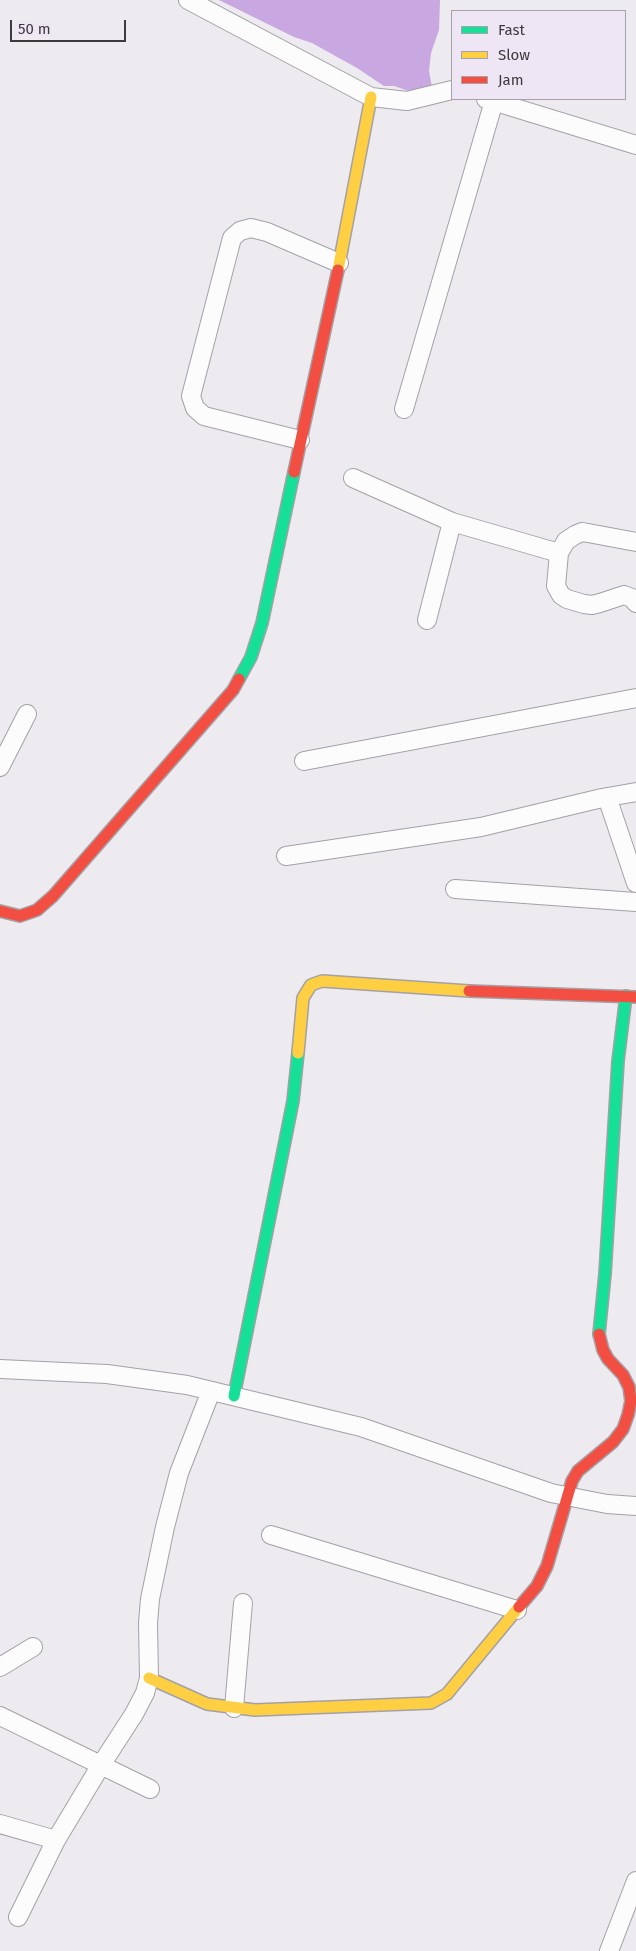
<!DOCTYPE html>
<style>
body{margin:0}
#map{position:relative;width:636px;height:1951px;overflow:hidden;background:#edeaf0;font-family:"Fira Sans",sans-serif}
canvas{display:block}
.legend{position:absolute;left:451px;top:10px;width:175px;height:90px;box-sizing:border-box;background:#eee6f4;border:1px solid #a7a1ac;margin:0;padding:6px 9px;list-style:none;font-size:15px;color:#3d3a3f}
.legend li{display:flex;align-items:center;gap:10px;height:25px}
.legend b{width:25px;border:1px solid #a7a1ac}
.scale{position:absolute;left:10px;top:20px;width:116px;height:22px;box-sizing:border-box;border:2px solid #3d3a3f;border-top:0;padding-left:6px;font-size:15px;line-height:18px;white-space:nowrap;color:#3d3a3f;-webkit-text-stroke:4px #eee6f4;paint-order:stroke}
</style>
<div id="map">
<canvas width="636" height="1951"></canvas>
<ul class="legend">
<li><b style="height:6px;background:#16e098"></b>Fast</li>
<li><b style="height:6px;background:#ffcf43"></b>Slow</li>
<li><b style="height:6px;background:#f24e42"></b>Jam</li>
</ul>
<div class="scale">50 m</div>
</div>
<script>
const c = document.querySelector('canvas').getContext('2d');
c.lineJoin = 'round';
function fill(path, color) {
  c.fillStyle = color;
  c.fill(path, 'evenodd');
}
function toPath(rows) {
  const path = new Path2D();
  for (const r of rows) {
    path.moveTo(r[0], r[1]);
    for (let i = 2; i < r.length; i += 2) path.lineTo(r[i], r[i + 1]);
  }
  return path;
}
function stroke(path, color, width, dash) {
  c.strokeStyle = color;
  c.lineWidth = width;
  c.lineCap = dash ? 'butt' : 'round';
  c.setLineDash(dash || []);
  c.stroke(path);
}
fill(toPath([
 [219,0,440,0,439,30,431,53,429,71,432,87,409,91,394,86,384,86,357,68,312,43,294,37]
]), '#c9a7e0');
const street = toPath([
 [188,0,371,97,407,101,452,90],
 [486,99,636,145],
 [404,409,494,101],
 [300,440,204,416,195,408,191,396,232,238,240,231,251,228,267,232,339,263],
 [353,478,452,522,559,553],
 [636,542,588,533,582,532,575,535,566,541,559,553,556,586,561,595,567,599,584,604,592,605,600,603,624,595,632,598,636,603],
 [427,620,452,522],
 [304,761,636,698],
 [0,767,27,714],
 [607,797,636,883],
 [286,856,481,827,602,798,636,792],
 [455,889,636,902],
 [0,1369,107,1374,187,1385,361,1427,551,1493,607,1504,636,1506],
 [271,1535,517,1610],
 [0,1667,33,1647],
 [234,1708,243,1603],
 [0,1716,150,1789],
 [0,1824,56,1840],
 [18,1917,56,1840,101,1765,134,1714,145,1693,149,1678,148,1623,150,1599,165,1527,179,1473,211,1391],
 [609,1951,636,1881]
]);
const fast = toPath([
 [239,679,251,657,262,623,294,472],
 [599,1334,605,1274,618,1061,626,996],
 [234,1396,293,1101,298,1053]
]);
const slow = toPath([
 [338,270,371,97],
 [298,1053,303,998,311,985,322,981,469,991],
 [149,1678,207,1704,255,1710,431,1703,447,1694,519,1607]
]);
const jam = toPath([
 [294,472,338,270],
 [0,911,20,916,37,910,53,896,233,690,239,679],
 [469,991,636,997],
 [519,1607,537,1586,547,1566,572,1481,578,1471,613,1442,623,1429,628,1415,631,1401,629,1387,623,1375,608,1359,603,1350,599,1334]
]);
stroke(street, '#a4a1a6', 20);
stroke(fast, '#a4a1a6', 14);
stroke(slow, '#a4a1a6', 14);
stroke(jam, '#a4a1a6', 14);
stroke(street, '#fcfcfd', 18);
stroke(fast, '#16e098', 11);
stroke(slow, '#ffcf43', 11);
stroke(jam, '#f24e42', 11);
</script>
